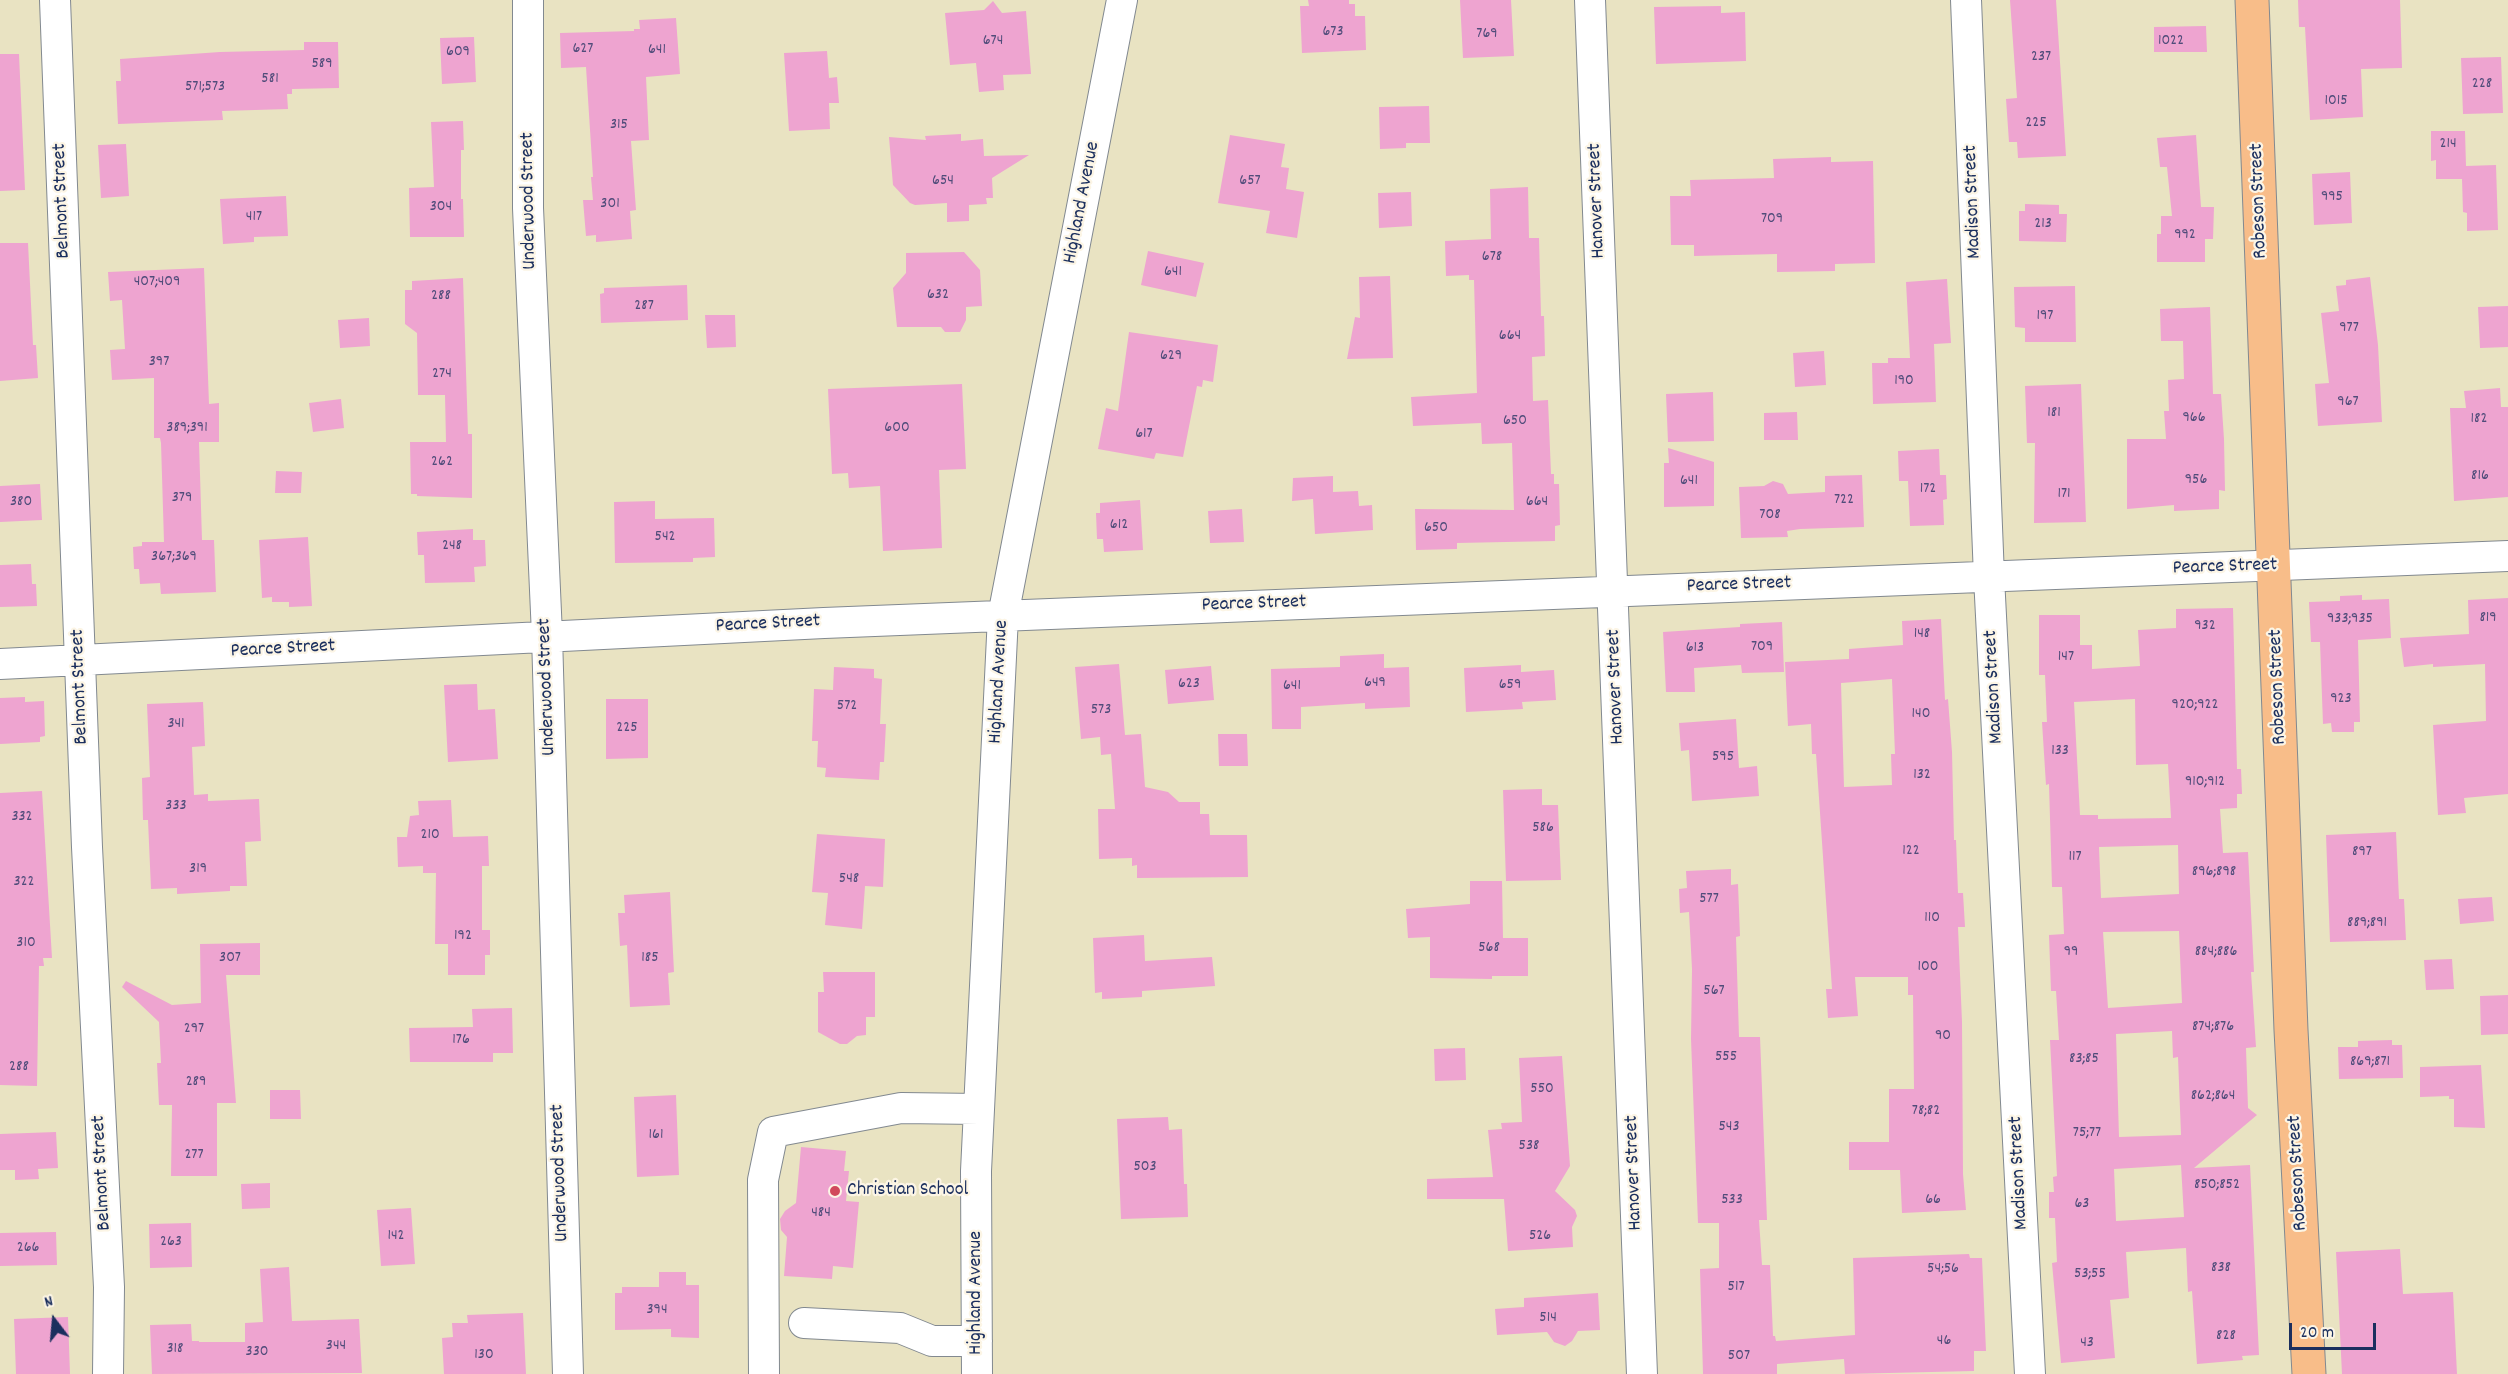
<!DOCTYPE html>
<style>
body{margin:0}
#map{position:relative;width:2508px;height:1374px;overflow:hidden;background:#e9e3c2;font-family:Dekko,sans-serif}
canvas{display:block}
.north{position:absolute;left:24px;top:1290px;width:60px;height:60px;-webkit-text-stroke:4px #fcf5e5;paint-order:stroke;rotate:344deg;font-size:16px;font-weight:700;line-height:24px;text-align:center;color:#1b2f5e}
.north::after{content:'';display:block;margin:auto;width:21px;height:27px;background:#1b2f5e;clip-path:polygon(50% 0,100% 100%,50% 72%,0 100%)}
.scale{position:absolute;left:2289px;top:1323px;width:87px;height:27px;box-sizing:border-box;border:3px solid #1b2f5e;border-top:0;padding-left:8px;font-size:18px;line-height:21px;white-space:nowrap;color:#1b2f5e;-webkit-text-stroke:4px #fcf5e5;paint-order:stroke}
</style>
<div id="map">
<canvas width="2508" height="1374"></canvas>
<div class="north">N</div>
<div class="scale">20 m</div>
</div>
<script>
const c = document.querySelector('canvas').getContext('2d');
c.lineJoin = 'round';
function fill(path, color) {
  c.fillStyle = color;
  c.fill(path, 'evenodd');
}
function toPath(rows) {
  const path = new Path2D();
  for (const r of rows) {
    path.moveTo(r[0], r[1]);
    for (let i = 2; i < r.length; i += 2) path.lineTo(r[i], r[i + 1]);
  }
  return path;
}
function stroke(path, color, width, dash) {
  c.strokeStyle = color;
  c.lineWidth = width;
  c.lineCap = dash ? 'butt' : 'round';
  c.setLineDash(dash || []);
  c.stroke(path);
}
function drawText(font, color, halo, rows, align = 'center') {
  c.font = font + ' Dekko,sans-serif';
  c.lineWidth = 4.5;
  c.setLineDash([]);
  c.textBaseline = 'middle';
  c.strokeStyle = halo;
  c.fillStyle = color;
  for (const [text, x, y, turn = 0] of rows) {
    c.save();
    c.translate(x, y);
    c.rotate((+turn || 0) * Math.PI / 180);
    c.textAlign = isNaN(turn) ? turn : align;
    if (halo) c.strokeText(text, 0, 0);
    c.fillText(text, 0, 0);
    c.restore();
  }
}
fill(toPath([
 [1308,0,1349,0,1349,4,1355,4,1355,16,1365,16,1366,50,1302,53,1300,6,1309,6],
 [1460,0,1511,0,1514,56,1463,58],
 [2010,0,2056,0,2066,156,2018,158,2017,142,2009,142,2006,99,2017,98],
 [2298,0,2400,0,2402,68,2361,69,2363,117,2310,120,2305,27,2299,27],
 [993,1,1002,13,1026,11,1031,74,1003,75,1004,90,979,92,976,63,950,65,945,13,984,10],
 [1721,6,1721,13,1745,12,1746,61,1656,64,1654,7],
 [676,18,680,74,646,77,649,140,631,141,636,210,630,211,632,239,596,242,596,235,586,236,583,200,593,200,591,177,593,177,586,67,561,68,560,33,634,31,634,29,640,29,639,20],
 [2206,26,2207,52,2154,52,2154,27],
 [474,37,476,82,442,84,440,38],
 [304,42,338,42,339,88,292,89,292,94,287,94,288,109,222,111,223,120,118,124,116,81,121,81,120,59,220,52,304,50],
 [827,51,829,78,837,77,839,103,829,103,830,129,789,131,784,53],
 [0,54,19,54,25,190,0,191],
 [2501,57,2503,113,2463,114,2461,58],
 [1429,106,1430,143,1406,143,1406,148,1380,149,1379,107],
 [463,121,464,150,461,150,461,199,463,199,464,237,410,237,409,188,434,187,431,122],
 [2431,131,2465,131,2466,166,2496,165,2498,230,2467,231,2467,213,2463,212,2462,179,2436,179,2436,160,2431,161],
 [961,134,961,141,983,139,984,156,1029,155,992,178,993,198,986,198,987,204,969,205,969,221,947,222,947,203,915,205,910,203,893,185,889,137,926,140,925,136],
 [1230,135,1285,144,1281,167,1289,168,1286,189,1304,192,1297,238,1266,233,1270,211,1218,203],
 [2196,135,2201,207,2214,207,2213,239,2205,239,2205,262,2157,262,2157,234,2161,234,2161,216,2172,216,2167,167,2160,167,2157,138],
 [126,144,129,196,101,198,98,145],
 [1831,157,1831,162,1873,161,1875,263,1835,264,1835,271,1777,272,1777,254,1694,256,1694,245,1671,245,1670,196,1691,196,1690,180,1774,178,1773,159],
 [2350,172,2352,223,2314,225,2312,174],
 [1528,187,1529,238,1539,238,1541,316,1544,316,1545,356,1532,357,1533,401,1548,400,1551,474,1554,474,1554,484,1559,484,1560,525,1555,526,1555,541,1457,543,1457,549,1416,550,1415,509,1514,510,1512,443,1482,444,1481,423,1413,426,1411,397,1477,393,1474,280,1469,280,1469,275,1446,276,1445,241,1491,239,1490,189],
 [1411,192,1412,226,1379,228,1378,193],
 [286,196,288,236,254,237,254,242,223,244,220,199],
 [2025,204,2059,205,2059,214,2067,214,2066,242,2019,241,2019,211,2025,211],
 [0,243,28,243,33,345,36,345,38,378,0,381],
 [1148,251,1204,263,1196,297,1141,285],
 [964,252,980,270,982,306,966,307,966,320,960,332,945,332,941,327,897,327,893,288,906,273,906,253],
 [204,268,209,404,219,403,219,442,199,442,202,540,214,540,216,592,161,594,160,583,140,584,139,569,134,569,133,547,142,546,142,542,164,542,161,443,160,438,154,438,154,378,112,380,110,350,125,349,122,300,110,301,108,272],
 [1390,276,1393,358,1347,359,1355,317,1360,318,1359,277],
 [2370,277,2378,345,2382,422,2318,426,2315,384,2329,383,2321,313,2339,311,2336,286,2346,285,2346,280],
 [463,278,468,434,472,434,472,498,417,496,417,494,411,494,410,442,446,442,445,395,418,395,417,333,405,324,405,290,412,290,412,281],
 [1947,279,1951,343,1934,344,1936,402,1873,404,1872,363,1888,363,1888,358,1910,358,1906,282],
 [687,285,688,320,601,323,600,294,604,293,604,288],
 [2075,286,2076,342,2025,342,2025,328,2015,327,2014,287],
 [2508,306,2508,347,2480,348,2478,307],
 [2210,307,2213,394,2221,394,2224,439,2225,491,2219,490,2219,509,2174,511,2174,505,2127,509,2127,439,2166,439,2164,411,2169,411,2168,380,2184,379,2183,341,2161,341,2160,309],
 [705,315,735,315,736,347,707,348],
 [369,318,370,346,340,348,338,320],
 [1129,332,1218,345,1213,382,1203,380,1202,387,1197,386,1183,457,1156,453,1154,459,1098,449,1106,408,1118,411],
 [1824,351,1826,385,1795,387,1793,353],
 [962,384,966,469,939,470,942,548,883,551,880,486,849,488,848,473,832,474,828,389],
 [2081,384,2086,522,2034,523,2035,443,2027,443,2025,386],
 [2500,388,2501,407,2508,407,2508,497,2454,501,2450,408,2466,408,2464,391],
 [1713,392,1714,441,1668,442,1666,394],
 [341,399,344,428,313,432,309,403],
 [1797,412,1798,440,1764,440,1764,413],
 [1668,448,1714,462,1714,506,1664,507,1664,463,1669,463],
 [1939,449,1940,475,1946,475,1947,499,1943,500,1944,525,1910,526,1908,481,1899,481,1898,451],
 [276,471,302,472,301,493,275,493],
 [1862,475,1864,527,1800,529,1787,531,1788,537,1741,538,1739,487,1764,486,1773,481,1783,484,1788,494,1825,492,1825,476],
 [1333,476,1333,492,1358,491,1359,506,1372,505,1373,530,1315,534,1313,499,1292,501,1293,478],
 [40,484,42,520,0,522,0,486],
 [1140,500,1143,550,1104,552,1103,539,1097,539,1096,513,1100,513,1100,503],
 [655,501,655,519,714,518,715,557,693,558,693,562,615,563,614,502],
 [1242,509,1244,542,1210,543,1208,511],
 [473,529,473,540,485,540,486,566,474,567,475,582,425,583,424,555,418,555,417,532],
 [308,537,312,606,289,607,289,602,272,602,272,597,262,598,259,540],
 [31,564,32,584,36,584,37,606,0,607,0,565],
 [2362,595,2362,600,2389,599,2391,638,2358,640,2360,722,2354,722,2354,732,2332,732,2331,723,2323,724,2320,642,2311,642,2309,602,2340,601,2340,596],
 [2508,598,2508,794,2464,798,2466,813,2438,815,2433,725,2486,721,2485,664,2433,667,2433,664,2404,667,2400,638,2469,634,2468,600],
 [2233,608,2237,769,2241,769,2242,794,2237,794,2237,808,2220,809,2223,853,2248,852,2254,972,2251,972,2256,1047,2246,1048,2248,1108,2257,1115,2194,1168,2250,1165,2259,1355,2242,1356,2243,1360,2197,1364,2192,1291,2188,1292,2186,1248,2126,1252,2129,1298,2110,1300,2115,1358,2061,1363,2052,1263,2057,1262,2055,1218,2049,1218,2049,1192,2054,1192,2053,1177,2057,1176,2050,1040,2059,1040,2056,991,2051,991,2049,935,2064,934,2062,887,2052,887,2049,784,2046,785,2042,722,2047,722,2045,675,2039,675,2039,615,2080,615,2080,645,2092,645,2092,669,2140,666,2138,630,2176,628,2176,609],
 [2135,699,2136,765,2168,764,2171,818,2098,819,2098,815,2080,815,2074,702],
 [2178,845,2179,894,2101,898,2099,847],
 [2179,931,2182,1003,2108,1008,2103,932],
 [2172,1031,2173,1058,2178,1057,2181,1135,2119,1137,2116,1034],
 [2181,1165,2184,1217,2116,1221,2114,1169],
 [1941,619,1945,700,1948,699,1952,752,1954,840,1956,840,1958,893,1963,893,1965,927,1958,927,1962,1022,1963,1174,1966,1210,1902,1213,1900,1170,1849,1170,1849,1142,1889,1142,1889,1089,1914,1089,1913,995,1908,995,1908,977,1855,977,1858,1016,1828,1018,1826,989,1832,989,1816,754,1812,754,1811,724,1788,726,1785,662,1849,659,1849,649,1903,645,1902,621],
 [1892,679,1895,754,1891,754,1892,785,1844,787,1841,683],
 [1782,622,1784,672,1742,673,1741,665,1694,668,1695,692,1666,692,1663,632,1740,627,1740,624],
 [1384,654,1384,668,1409,667,1410,707,1365,709,1365,703,1301,707,1301,729,1272,729,1271,669,1340,667,1340,656],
 [1119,664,1125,735,1141,734,1145,787,1168,792,1179,802,1200,802,1200,814,1209,814,1210,835,1247,835,1248,877,1137,878,1137,865,1132,866,1132,858,1099,859,1098,809,1115,809,1111,754,1101,755,1100,737,1081,739,1075,667],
 [1521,665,1521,672,1554,670,1556,700,1522,702,1523,709,1466,712,1464,668],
 [1211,666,1214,700,1168,704,1165,670],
 [834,667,874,669,874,678,882,679,880,724,886,724,884,762,880,762,879,780,825,777,826,768,817,767,818,741,812,741,814,689,833,690],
 [477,684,478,710,495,709,498,759,448,762,444,685],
 [25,697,25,702,44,701,45,736,40,737,40,742,0,744,0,698],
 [606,699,648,699,648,758,606,759],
 [203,702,205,746,192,747,194,795,208,794,208,801,259,799,261,841,245,842,247,886,230,886,230,891,177,894,177,888,151,889,148,820,143,820,142,778,150,777,147,704],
 [1736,719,1739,768,1757,766,1759,796,1692,801,1689,750,1681,751,1679,723],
 [1218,734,1247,734,1248,766,1219,766],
 [1542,789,1542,805,1558,805,1561,880,1506,881,1503,790],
 [42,791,52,958,43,958,44,966,39,966,37,1086,0,1085,0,793],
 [451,800,453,837,488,836,489,866,482,866,482,930,490,930,490,955,485,955,485,975,448,975,448,944,435,944,436,873,423,873,423,866,398,867,397,837,407,837,410,816,419,815,418,801],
 [2396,832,2399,899,2404,899,2406,940,2330,942,2326,835],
 [817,834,885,839,883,887,865,886,862,929,825,925,828,893,812,892],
 [1731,869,1731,885,1738,884,1740,936,1736,937,1739,1037,1760,1037,1767,1220,1759,1220,1762,1265,1770,1265,1773,1336,1775,1336,1776,1341,1855,1335,1853,1258,1969,1254,1970,1258,1982,1258,1986,1351,1974,1351,1974,1371,1845,1374,1844,1359,1777,1364,1777,1374,1703,1374,1700,1269,1719,1268,1719,1223,1698,1223,1691,1039,1692,969,1689,912,1680,913,1679,889,1687,888,1686,871],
 [1470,881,1502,881,1503,938,1528,938,1528,976,1492,976,1492,979,1430,978,1430,937,1408,938,1406,909,1470,904],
 [670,892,674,972,668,973,670,1005,630,1007,627,945,620,946,618,913,625,913,624,895],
 [2492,897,2494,921,2460,924,2458,899],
 [1144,935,1145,961,1212,957,1215,986,1142,991,1142,997,1102,999,1102,992,1095,993,1093,938],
 [260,943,260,975,226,975,236,1103,217,1103,217,1176,171,1176,172,1105,159,1105,157,1063,161,1063,159,1022,122,987,126,981,172,1005,201,1003,200,944],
 [2452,959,2454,989,2426,990,2424,960],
 [823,972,875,972,875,1017,866,1017,866,1035,857,1036,847,1044,840,1044,818,1032,818,992,824,992],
 [2508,995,2508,1034,2481,1035,2480,996],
 [512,1008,513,1053,493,1053,493,1062,410,1062,409,1028,473,1027,472,1009],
 [2392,1040,2392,1045,2402,1045,2403,1078,2339,1079,2338,1047,2358,1047,2358,1041],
 [1465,1048,1466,1080,1435,1081,1434,1049],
 [1562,1056,1570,1166,1555,1191,1575,1210,1577,1216,1572,1227,1573,1247,1508,1251,1504,1199,1427,1199,1427,1179,1493,1177,1488,1130,1502,1129,1501,1123,1522,1122,1519,1058],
 [2481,1065,2485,1128,2454,1127,2454,1099,2449,1099,2449,1096,2420,1097,2420,1067],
 [270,1090,300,1090,301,1119,270,1119],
 [676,1095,679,1175,637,1177,634,1097],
 [1168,1117,1169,1130,1182,1129,1184,1184,1187,1184,1188,1217,1121,1219,1117,1119],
 [56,1132,58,1168,38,1169,39,1179,15,1180,15,1170,0,1170,0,1134],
 [801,1147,846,1151,844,1171,849,1171,846,1201,859,1202,853,1268,833,1266,832,1279,784,1276,787,1237,781,1230,780,1219,785,1211,796,1203],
 [270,1183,270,1208,242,1209,241,1184],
 [411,1208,415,1264,381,1266,377,1210],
 [191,1223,192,1267,150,1268,149,1224],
 [56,1232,57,1265,0,1266,0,1233],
 [2400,1249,2403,1294,2453,1292,2457,1374,2342,1374,2336,1252],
 [289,1267,292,1321,359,1319,362,1373,152,1374,150,1325,191,1324,192,1341,199,1341,199,1342,245,1342,245,1323,263,1322,260,1269],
 [659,1272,686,1272,686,1285,699,1285,699,1338,671,1337,671,1329,615,1330,615,1293,622,1293,622,1287,659,1287],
 [1598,1293,1600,1330,1578,1331,1572,1341,1565,1346,1554,1342,1547,1332,1497,1335,1495,1309,1524,1307,1524,1298],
 [523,1313,526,1374,444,1374,442,1338,453,1337,452,1323,468,1323,467,1315],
 [68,1317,70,1374,16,1374,14,1319]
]), '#eea4d0');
const minor = toPath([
 [55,0,87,847,109,1287,108,1374],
 [528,0,528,208,547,635,568,1374],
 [1590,0,1642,1374],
 [1966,0,1989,577,2030,1374],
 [0,664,824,623,2508,556],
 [804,1323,900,1328,932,1341,977,1341],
 [764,1374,763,1180,773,1132,901,1108,979,1109],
 [977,1374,976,1171,1003,616,1122,0]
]);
const major = toPath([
 [2252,0,2291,1030,2309,1374]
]);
stroke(minor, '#828990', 32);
stroke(major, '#828990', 35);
stroke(minor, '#fff', 30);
stroke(major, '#f8bd89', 33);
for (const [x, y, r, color] of [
 [835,1191,6,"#d1495b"]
]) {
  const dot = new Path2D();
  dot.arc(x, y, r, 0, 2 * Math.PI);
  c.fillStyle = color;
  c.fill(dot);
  stroke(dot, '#fcf5e5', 2);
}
drawText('16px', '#504c7a', null, [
 ["673",1333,33],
 ["769",1487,35],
 ["674",993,42],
 ["1022",2171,42],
 ["627",583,50],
 ["641",657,51],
 ["609",458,53],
 ["237",2041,58],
 ["589",322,65],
 ["581",270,80],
 ["228",2482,85],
 ["571;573",205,88],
 ["1015",2336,102],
 ["225",2036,124],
 ["315",619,126],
 ["214",2448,145],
 ["654",943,182],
 ["657",1250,182],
 ["995",2332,198],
 ["301",610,205],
 ["304",441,208],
 ["417",254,218],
 ["709",1772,220],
 ["213",2043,225],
 ["992",2185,236],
 ["678",1492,258],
 ["641",1173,273],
 ["407;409",157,283],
 ["632",938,296],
 ["288",441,297],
 ["287",644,307],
 ["197",2045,317],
 ["977",2349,329],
 ["664",1510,337],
 ["629",1171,357],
 ["397",159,363],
 ["274",442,375],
 ["190",1904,382],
 ["967",2348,403],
 ["181",2054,414],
 ["966",2194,419],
 ["182",2479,420],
 ["650",1515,422],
 ["389;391",187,429],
 ["600",897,429],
 ["617",1144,435],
 ["262",442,463],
 ["816",2480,477],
 ["956",2196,481],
 ["641",1689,482],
 ["172",1928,490],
 ["171",2064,495],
 ["379",182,499],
 ["722",1844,501],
 ["380",21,503],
 ["664",1537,503],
 ["708",1770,516],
 ["612",1119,526],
 ["650",1436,529],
 ["542",665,538],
 ["248",452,547],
 ["367;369",174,558],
 ["819",2488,619],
 ["933;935",2350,620],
 ["932",2205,627],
 ["148",1922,635],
 ["709",1762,648],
 ["613",1695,649],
 ["147",2066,658],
 ["649",1375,684],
 ["623",1189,685],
 ["659",1510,686],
 ["641",1292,687],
 ["923",2341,700],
 ["920;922",2195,706],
 ["572",847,707],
 ["573",1101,711],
 ["140",1921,715],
 ["341",176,725],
 ["225",627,729],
 ["133",2060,752],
 ["595",1723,758],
 ["132",1922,776],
 ["910;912",2205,783],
 ["333",176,807],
 ["332",22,818],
 ["586",1543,829],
 ["210",430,836],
 ["122",1911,852],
 ["897",2362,853],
 ["117",2075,858],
 ["319",198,870],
 ["896;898",2214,873],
 ["548",849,880],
 ["322",24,883],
 ["577",1709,900],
 ["110",1932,919],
 ["889;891",2367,924],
 ["192",463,937],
 ["310",26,944],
 ["568",1489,949],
 ["99",2071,953],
 ["884;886",2216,953],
 ["307",230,959],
 ["185",650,959],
 ["100",1928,968],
 ["567",1714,992],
 ["874;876",2213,1028],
 ["297",194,1030],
 ["90",1943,1037],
 ["176",461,1041],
 ["555",1726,1058],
 ["83;85",2084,1060],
 ["869;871",2370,1063],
 ["288",19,1068],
 ["289",196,1083],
 ["550",1542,1090],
 ["862;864",2213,1097],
 ["78;82",1926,1112],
 ["543",1729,1128],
 ["75;77",2087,1134],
 ["161",656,1136],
 ["538",1529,1147],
 ["277",194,1156],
 ["503",1145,1168],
 ["850;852",2217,1186],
 ["533",1732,1201],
 ["66",1933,1201],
 ["63",2082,1205],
 ["484",821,1214],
 ["142",396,1237],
 ["526",1540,1237],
 ["263",171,1243],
 ["266",28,1249],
 ["838",2221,1269],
 ["54;56",1943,1270],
 ["53;55",2090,1275],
 ["517",1736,1288],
 ["394",657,1311],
 ["514",1548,1319],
 ["828",2226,1337],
 ["46",1944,1342],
 ["43",2087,1344],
 ["344",336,1347],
 ["318",175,1350],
 ["330",257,1353],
 ["130",484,1356],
 ["507",1739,1357]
]);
drawText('20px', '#1b2f5e', '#fcf5e5', [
 ["Belmont Street",63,201,-92],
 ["Underwood Street",530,201,-91],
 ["Hanover Street",1598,201,-92],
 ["Robeson Street",2260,201,-92],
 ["Madison Street",1974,202,-92],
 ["Highland Avenue",1083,203,-79],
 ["Pearce Street",2225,568,-2],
 ["Pearce Street",1739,586,-2],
 ["Pearce Street",1254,605,-2],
 ["Pearce Street",768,625,-3],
 ["Pearce Street",283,650,-3],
 ["Highland Avenue",1000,682,-87],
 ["Belmont Street",81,687,-92],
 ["Underwood Street",548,687,-92],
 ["Hanover Street",1617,687,-92],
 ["Madison Street",1995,687,-93],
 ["Robeson Street",2279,687,-92],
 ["Belmont Street",103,1173,-93],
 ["Underwood Street",561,1173,-92],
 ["Hanover Street",1635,1173,-92],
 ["Madison Street",2020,1173,-93],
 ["Robeson Street",2299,1173,-93],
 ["Highland Avenue",977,1293,-90]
]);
drawText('20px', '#1b2f5e', '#fcf5e5', [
 ["Christian School",847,1191]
], 'left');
</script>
